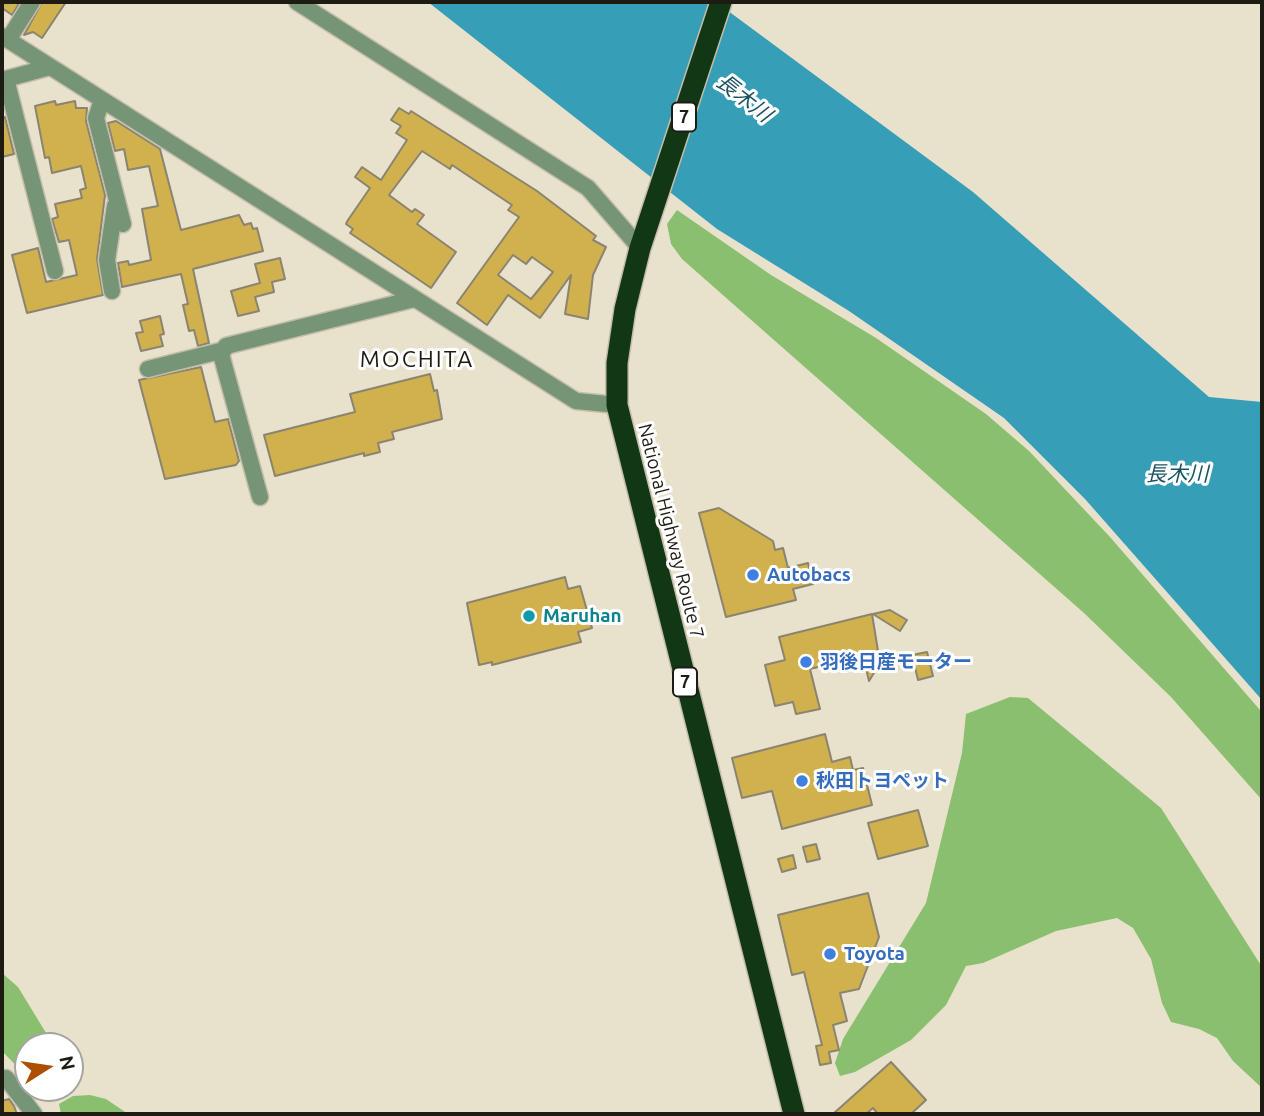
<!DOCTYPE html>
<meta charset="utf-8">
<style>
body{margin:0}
#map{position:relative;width:1264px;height:1116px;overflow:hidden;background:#e8e1cb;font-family:Ubuntu,sans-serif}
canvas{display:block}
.frame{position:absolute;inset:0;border:4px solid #1e1b13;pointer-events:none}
.north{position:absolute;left:14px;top:1032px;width:70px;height:70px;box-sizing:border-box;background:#fff;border:2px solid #a5a4a1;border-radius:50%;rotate:78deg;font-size:19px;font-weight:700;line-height:28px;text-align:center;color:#1e1b13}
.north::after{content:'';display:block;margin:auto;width:24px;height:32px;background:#ae4e01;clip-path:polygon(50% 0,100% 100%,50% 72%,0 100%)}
</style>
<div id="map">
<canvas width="1264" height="1116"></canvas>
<div class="frame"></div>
<div class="north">N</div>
</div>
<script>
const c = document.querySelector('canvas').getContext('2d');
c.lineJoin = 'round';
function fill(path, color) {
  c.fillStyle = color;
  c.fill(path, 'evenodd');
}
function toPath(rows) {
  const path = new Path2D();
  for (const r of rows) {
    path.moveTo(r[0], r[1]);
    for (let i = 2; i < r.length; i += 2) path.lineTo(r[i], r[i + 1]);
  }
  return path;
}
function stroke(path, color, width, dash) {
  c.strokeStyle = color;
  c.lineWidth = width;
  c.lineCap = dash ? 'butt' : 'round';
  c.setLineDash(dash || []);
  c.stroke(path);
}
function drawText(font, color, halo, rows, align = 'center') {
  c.font = font + ' Ubuntu,"Noto Sans JP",sans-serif';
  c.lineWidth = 6;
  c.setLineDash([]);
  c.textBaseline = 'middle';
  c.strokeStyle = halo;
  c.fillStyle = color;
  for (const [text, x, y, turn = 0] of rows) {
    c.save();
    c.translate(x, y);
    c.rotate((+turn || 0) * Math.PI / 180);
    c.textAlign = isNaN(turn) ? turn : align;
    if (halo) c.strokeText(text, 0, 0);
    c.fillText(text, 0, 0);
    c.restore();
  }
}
fill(toPath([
 [677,210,771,275,876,338,986,414,1029,451,1110,537,1260,710,1262,800,1171,697,1084,613,682,259,671,244,667,224],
 [1010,697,1028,698,1161,808,1262,967,1262,1088,1233,1061,1217,1038,1199,1029,1171,1022,1162,1003,1151,959,1133,928,1117,918,1056,931,983,963,966,966,946,1005,911,1040,855,1072,840,1076,835,1063,843,1039,926,903,962,753,966,714],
 [2,973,18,987,54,1046,28,1046,28,1078,2,1051],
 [90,1095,106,1099,128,1114,61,1114,59,1104,73,1096]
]), '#89bf6e');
fill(toPath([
 [428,2,716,2,973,192,1209,397,1262,402,1262,700,1085,499,1004,418,849,311,717,229]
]), '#379eb8');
const building = toPath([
 [2,2,20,2,12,15,2,8,2,2],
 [42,2,66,2,42,38,33,32,24,35,42,2],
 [55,101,56,105,75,101,76,108,87,108,86,121,105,195,97,259,103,295,27,313,12,255,38,248,46,282,77,275,69,240,59,242,52,219,58,217,55,204,82,198,80,190,86,188,81,166,52,173,49,157,45,158,35,106,55,101],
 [399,108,409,114,411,111,537,191,596,236,593,240,606,247,593,275,588,319,565,314,571,275,540,318,508,295,487,325,457,303,519,217,508,210,512,205,452,165,450,169,422,151,389,195,412,212,415,209,424,215,417,224,456,252,431,288,350,233,353,229,346,224,348,220,370,188,355,177,362,167,381,180,407,140,396,133,401,126,391,120,399,108],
 [513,255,526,264,532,257,553,272,531,299,498,275,513,255],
 [5,117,14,154,2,157,2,118,5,117],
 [116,121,160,149,181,230,239,215,244,225,251,223,253,229,257,228,263,251,193,269,209,343,198,346,194,330,189,331,183,305,188,304,181,274,122,287,118,263,128,261,129,265,151,260,142,209,158,206,149,166,128,170,124,149,115,151,108,123,116,121],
 [280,258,285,279,272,282,274,292,255,297,259,311,238,316,231,291,260,283,255,264,280,258],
 [160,316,164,334,160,335,163,346,141,351,136,333,143,332,140,321,160,316],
 [201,367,215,422,228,419,239,461,236,465,165,479,139,380,201,367],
 [430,374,434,391,437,390,442,419,392,432,394,439,378,443,380,452,364,456,364,453,275,476,264,435,355,412,350,394,430,374],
 [719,508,773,541,775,550,783,548,788,568,808,563,813,584,793,589,796,600,726,617,699,513,719,508],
 [565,577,568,589,580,586,592,628,578,632,581,642,492,665,492,662,479,665,467,603,565,577],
 [890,610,907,620,900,631,873,614,890,610],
 [872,614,880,663,869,681,863,656,810,669,820,709,796,714,793,702,775,706,765,665,785,660,779,637,872,614],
 [927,652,933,676,918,680,912,655,927,652],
 [825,734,832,762,850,757,853,770,863,768,872,805,782,829,772,791,742,798,732,758,825,734],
 [918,810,928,846,878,859,868,823,918,810],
 [816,844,820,859,807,862,803,847,816,844],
 [793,855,796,868,782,872,778,859,793,855],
 [868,893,879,937,859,989,840,993,847,1021,833,1025,839,1050,829,1052,831,1063,820,1065,816,1046,822,1045,804,972,792,975,778,915,868,893],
 [891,1062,926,1100,911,1114,878,1114,873,1108,866,1114,833,1114,891,1062],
 [9,1099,14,1106,17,1114,2,1114,2,1101,9,1099]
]);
fill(building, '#d0b14d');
stroke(building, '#8a8470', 2);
const street = toPath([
 [297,2,588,188,640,248],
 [2,36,576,401,617,405],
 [8,40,32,2],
 [6,79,55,271],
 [2,80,50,67],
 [102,100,96,118,123,224],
 [112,291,107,260,115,206],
 [148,369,224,350],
 [260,497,221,354,226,346,414,299],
 [6,1078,34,1114]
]);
const highway = toPath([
 [721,2,640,248,625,309,617,363,617,405,794,1114]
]);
stroke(street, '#c4bdaa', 19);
stroke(highway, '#c4bdaa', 24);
stroke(street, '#769476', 16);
stroke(highway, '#113714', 21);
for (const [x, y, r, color] of [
 [753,575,7,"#3f7fe0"],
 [529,616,7,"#0f9aa8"],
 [806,662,7,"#3f7fe0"],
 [802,781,7,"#3f7fe0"],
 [830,954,7,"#3f7fe0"]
]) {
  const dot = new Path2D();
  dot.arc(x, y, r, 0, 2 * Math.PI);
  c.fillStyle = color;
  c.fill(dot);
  stroke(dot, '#fff', 2.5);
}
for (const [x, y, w] of [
 [684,117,24],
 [685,682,24]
]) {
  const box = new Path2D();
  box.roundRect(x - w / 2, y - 14.5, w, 29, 5);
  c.fillStyle = '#fff';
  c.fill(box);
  stroke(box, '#1e1b13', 2);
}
drawText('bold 18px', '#1e1b13', null, [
 ["7",684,117],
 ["7",685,682]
]);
drawText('19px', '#1e1b13', '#fff', [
 ["National Highway Route 7",671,531,76]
]);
drawText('bold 19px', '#366cbe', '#fff', [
 ["Autobacs",767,575],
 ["羽後日産モーター",820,662],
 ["秋田トヨペット",816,781],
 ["Toyota",844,954]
], 'left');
drawText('bold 19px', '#0d838f', '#fff', [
 ["Maruhan",543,616]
], 'left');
drawText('italic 21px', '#1a5261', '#fff', [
 ["長木川",744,98,38],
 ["長木川",1177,474]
]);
c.letterSpacing = '2px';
drawText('23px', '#1e1b13', '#fff', [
 ["MOCHITA",417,359]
]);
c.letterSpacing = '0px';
</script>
